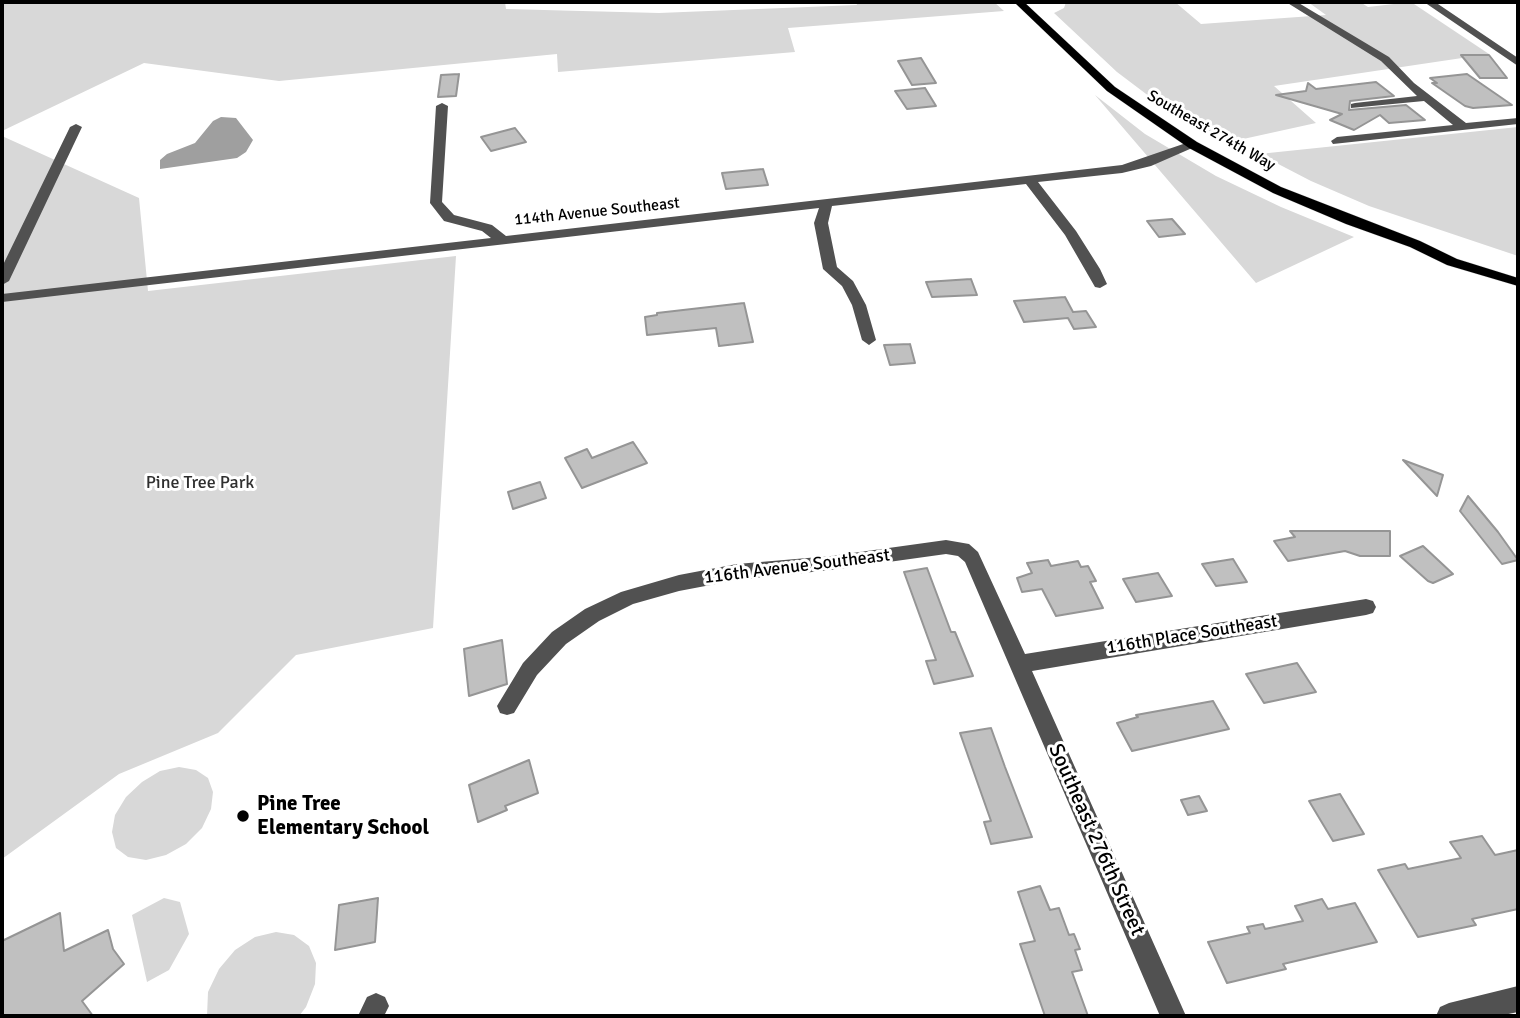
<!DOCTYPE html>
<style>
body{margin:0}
#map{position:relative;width:1520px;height:1018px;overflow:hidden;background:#fff;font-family:Signika,sans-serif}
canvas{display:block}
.frame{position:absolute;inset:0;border:4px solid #000;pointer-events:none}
</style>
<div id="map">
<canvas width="1520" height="1018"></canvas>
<div class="frame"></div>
</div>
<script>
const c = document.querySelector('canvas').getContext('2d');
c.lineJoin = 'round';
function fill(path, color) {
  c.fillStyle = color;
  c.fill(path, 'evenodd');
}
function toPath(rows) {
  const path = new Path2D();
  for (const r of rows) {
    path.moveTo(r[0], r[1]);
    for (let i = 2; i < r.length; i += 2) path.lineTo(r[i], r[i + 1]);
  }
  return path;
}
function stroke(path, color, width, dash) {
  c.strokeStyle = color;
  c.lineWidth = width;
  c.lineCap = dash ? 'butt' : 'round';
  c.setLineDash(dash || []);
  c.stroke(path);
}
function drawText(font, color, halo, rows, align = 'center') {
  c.font = font + ' Signika,sans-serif';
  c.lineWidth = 6;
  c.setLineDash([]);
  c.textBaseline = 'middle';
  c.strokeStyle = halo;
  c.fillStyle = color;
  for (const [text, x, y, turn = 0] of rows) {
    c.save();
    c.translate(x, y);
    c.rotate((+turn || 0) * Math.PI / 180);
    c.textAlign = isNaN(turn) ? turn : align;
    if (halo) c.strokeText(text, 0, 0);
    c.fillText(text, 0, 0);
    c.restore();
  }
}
fill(toPath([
 [2,2,505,2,506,9,659,13,857,5,856,2,994,2,1004,11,788,28,795,52,558,72,557,54,279,81,144,63,2,131],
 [1066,2,1175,2,1201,24,1326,15,1308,2,1360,2,1368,7,1411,2,1489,54,1274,86,1316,123,1225,143,1166,109,1117,72,1054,13,1064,8],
 [1095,95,1145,134,1216,176,1281,207,1354,237,1256,283],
 [1518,127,1518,256,1369,206,1311,181,1259,154],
 [2,136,139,198,148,291,456,256,433,628,296,655,218,733,119,774,2,859],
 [179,767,196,770,208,778,213,792,211,809,202,828,186,844,166,855,146,860,128,857,116,848,112,832,115,815,126,797,142,782,160,771],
 [164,898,180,902,189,934,169,970,147,982,132,915],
 [276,932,294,935,309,946,316,963,315,984,306,1007,299,1016,207,1016,208,992,219,969,235,950,255,937]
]), '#d8d8d8');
fill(toPath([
 [221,117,236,118,253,140,246,152,237,158,160,169,160,160,167,154,195,143,213,121]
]), '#9f9f9f');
const building = toPath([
 [1461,55,1489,55,1507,78,1480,78,1461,55],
 [921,58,936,83,912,85,898,61,921,58],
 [459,74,456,96,438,97,441,75,459,74],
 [1467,74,1512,105,1473,108,1465,106,1432,83,1437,83,1430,78,1467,74],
 [1376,82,1394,96,1350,101,1349,110,1406,105,1425,120,1389,123,1380,115,1354,130,1330,120,1342,114,1276,95,1306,91,1308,83,1316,89,1376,82],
 [925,88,936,106,907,109,895,91,925,88],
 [515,128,526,142,491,151,481,137,515,128],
 [763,169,768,185,726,189,722,173,763,169],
 [1172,219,1185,234,1159,237,1147,221,1172,219],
 [971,279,977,295,932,297,926,282,971,279],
 [1065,297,1073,312,1086,311,1096,327,1074,329,1068,318,1024,322,1014,301,1065,297],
 [744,303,753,342,719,346,716,328,647,335,645,317,657,315,657,313,744,303],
 [910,344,915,363,890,365,884,345,910,344],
 [633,442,647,463,582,488,565,458,587,449,592,458,633,442],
 [1403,460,1443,475,1437,496,1403,460],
 [540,482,546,498,513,509,508,492,540,482],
 [1468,496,1498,532,1518,560,1502,564,1460,511,1468,496],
 [1290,531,1390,531,1390,556,1360,556,1345,551,1288,561,1274,541,1295,537,1290,531],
 [1423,546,1453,574,1433,583,1428,581,1400,556,1423,546],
 [1233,559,1247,582,1216,586,1202,564,1233,559],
 [1048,560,1051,566,1078,561,1081,567,1088,566,1096,581,1090,582,1103,608,1056,616,1042,589,1022,592,1017,578,1032,573,1027,563,1048,560],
 [927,568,951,632,955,632,973,676,934,684,926,661,936,660,904,572,927,568],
 [1158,573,1172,596,1136,602,1123,579,1158,573],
 [502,640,507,684,469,696,464,649,502,640],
 [1297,663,1316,692,1264,703,1246,674,1297,663],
 [1213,701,1229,729,1132,751,1117,723,1138,717,1136,715,1213,701],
 [991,728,1005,767,1032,837,991,844,984,822,991,821,960,733,991,728],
 [529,760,538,793,505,806,507,810,478,822,469,785,529,760],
 [1340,794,1364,834,1333,841,1309,801,1340,794],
 [1199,796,1207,811,1188,815,1181,800,1199,796],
 [1482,836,1495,855,1518,850,1518,909,1472,919,1476,925,1418,937,1378,870,1405,864,1408,869,1461,858,1450,842,1482,836],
 [1040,886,1050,910,1059,908,1069,935,1074,934,1080,949,1075,950,1082,970,1072,972,1088,1016,1045,1016,1020,944,1035,941,1018,892,1040,886],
 [378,898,375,942,335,950,339,905,378,898],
 [1322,899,1328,909,1355,903,1377,942,1283,964,1286,969,1227,983,1208,942,1250,933,1247,927,1263,924,1265,929,1303,921,1295,906,1322,899],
 [60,913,64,951,108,930,113,949,124,964,82,1001,93,1016,2,1016,2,941,60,913]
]);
fill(building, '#c0c0c0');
stroke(building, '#959595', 2);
const major = toPath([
 [1014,2,1024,2,1115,87,1197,142,1281,187,1420,241,1457,259,1518,278,1518,286,1447,265,1410,247,1346,224,1273,193,1189,148,1107,91,1014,2]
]);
stroke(major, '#dbdbdb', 1);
fill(toPath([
 [1286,2,1297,2,1389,57,1414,83,1466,123,1518,118,1518,124,1333,144,1331,141,1337,137,1453,125,1424,101,1351,108,1351,104,1355,103,1417,96,1381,61,1286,2],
 [1424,2,1435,2,1518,58,1518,66,1424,2],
 [442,103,448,106,442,202,454,215,492,225,506,236,1122,165,1189,142,1199,145,1151,166,1122,173,1038,182,1076,231,1100,269,1107,284,1100,288,1095,287,1065,235,1026,184,832,206,828,223,837,267,853,281,866,305,876,340,869,345,862,340,852,305,842,286,823,269,814,223,819,208,2,302,2,294,491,238,482,231,444,221,430,203,436,106,442,103],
 [76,124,82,127,9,281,2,285,2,267,70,127,76,124],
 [946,540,969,544,978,552,1025,654,1366,599,1373,601,1376,607,1373,613,1366,615,1032,671,1186,1016,1160,1016,965,562,958,556,946,554,831,570,737,580,679,591,633,604,599,621,566,644,537,675,514,713,507,715,500,713,497,706,523,663,552,632,585,609,621,592,679,575,737,564,831,556,946,540],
 [1518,986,1518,1012,1499,1016,1436,1016,1440,1007,1449,1003,1518,986],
 [376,993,385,997,389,1006,384,1016,358,1016,367,997,376,993]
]), '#515151');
fill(major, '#000');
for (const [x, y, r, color] of [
 [243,816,7,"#000"]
]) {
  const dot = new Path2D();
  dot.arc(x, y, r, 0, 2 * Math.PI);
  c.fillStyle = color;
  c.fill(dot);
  stroke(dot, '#fff', 2.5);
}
drawText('16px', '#000', '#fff', [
 ["Southeast 274th Way",1211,131,30],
 ["114th Avenue Southeast",597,212,-6]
]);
drawText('18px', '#2f2f2f', '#fff', [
 ["Pine Tree Park",200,483]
]);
drawText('18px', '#000', '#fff', [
 ["116th Avenue Southeast",797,567,-7],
 ["116th Place Southeast",1192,635,-9]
]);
drawText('bold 21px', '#000', '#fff', [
 ["Pine Tree",257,804],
 ["Elementary School",257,828]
], 'left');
drawText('21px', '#000', '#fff', [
 ["Southeast 276th Street",1096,840,66]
]);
</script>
